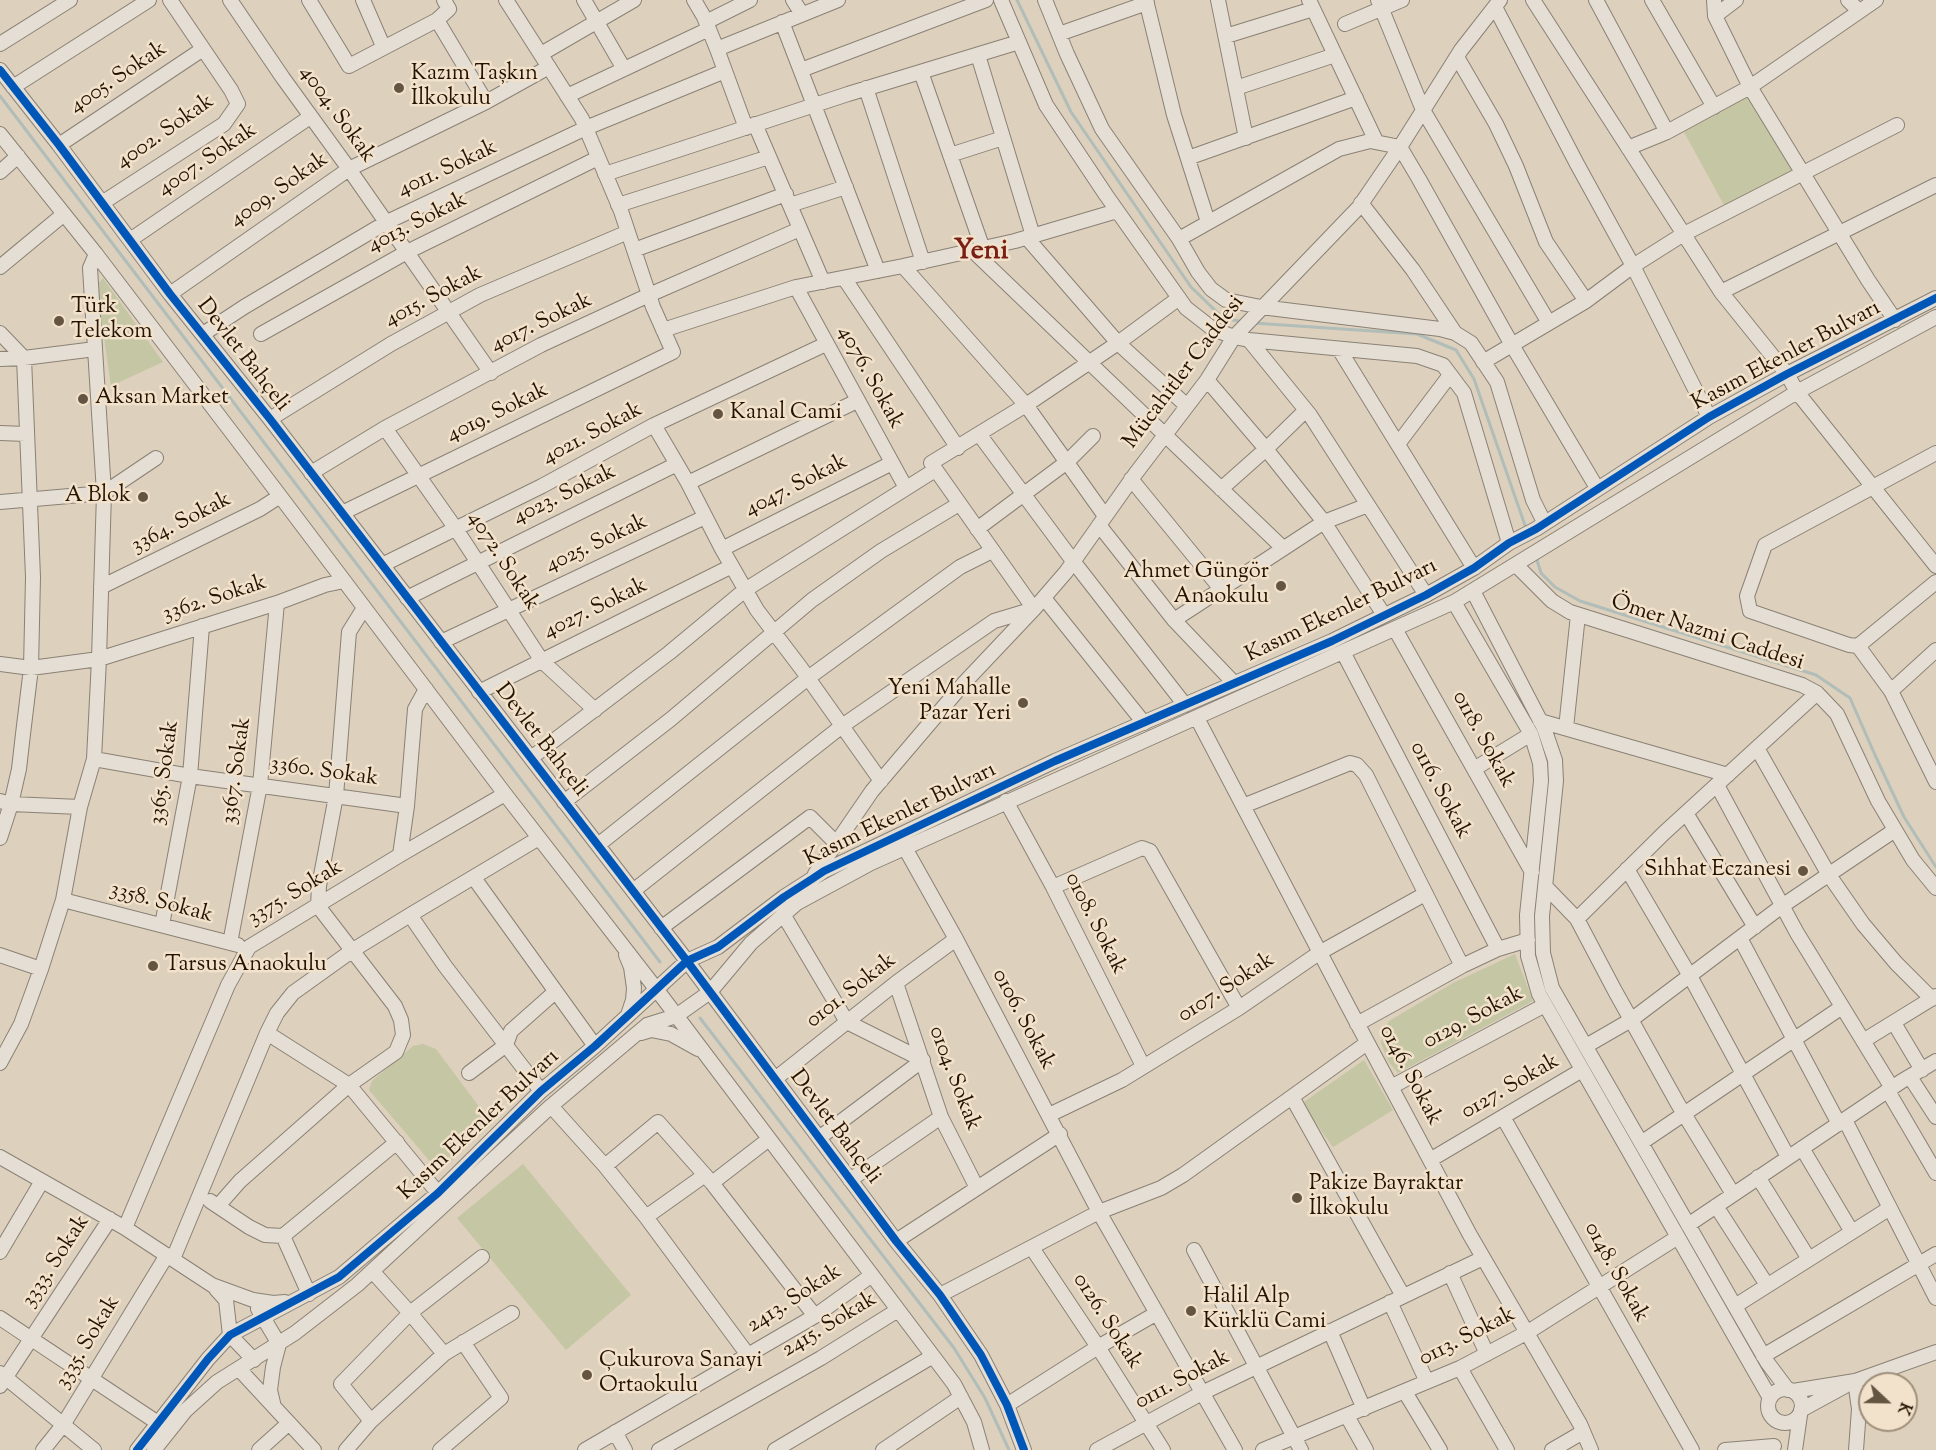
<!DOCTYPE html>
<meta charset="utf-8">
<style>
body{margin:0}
#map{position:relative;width:1936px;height:1450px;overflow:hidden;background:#ddd0bd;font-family:"Sorts Mill Goudy",serif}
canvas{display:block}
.north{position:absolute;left:1858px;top:1372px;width:60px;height:60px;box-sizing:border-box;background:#f2e2cb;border:2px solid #9f8f7a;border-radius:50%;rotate:112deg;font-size:16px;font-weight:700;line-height:24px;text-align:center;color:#231300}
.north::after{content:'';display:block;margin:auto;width:21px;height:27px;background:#645542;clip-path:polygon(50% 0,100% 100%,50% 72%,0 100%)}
</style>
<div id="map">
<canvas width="1936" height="1450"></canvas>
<div class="north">K</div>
</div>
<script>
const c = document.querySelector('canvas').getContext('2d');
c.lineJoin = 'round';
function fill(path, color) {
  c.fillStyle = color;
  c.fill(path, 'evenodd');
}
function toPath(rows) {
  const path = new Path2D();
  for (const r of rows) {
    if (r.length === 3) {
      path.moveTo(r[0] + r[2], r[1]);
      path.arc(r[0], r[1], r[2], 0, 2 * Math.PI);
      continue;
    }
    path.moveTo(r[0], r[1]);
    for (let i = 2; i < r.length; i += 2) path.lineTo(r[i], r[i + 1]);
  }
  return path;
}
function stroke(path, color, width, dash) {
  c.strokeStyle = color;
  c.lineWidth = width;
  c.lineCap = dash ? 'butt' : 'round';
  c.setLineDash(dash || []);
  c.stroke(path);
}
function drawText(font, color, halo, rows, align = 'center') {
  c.font = font + ' "Sorts Mill Goudy",serif';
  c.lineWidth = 5;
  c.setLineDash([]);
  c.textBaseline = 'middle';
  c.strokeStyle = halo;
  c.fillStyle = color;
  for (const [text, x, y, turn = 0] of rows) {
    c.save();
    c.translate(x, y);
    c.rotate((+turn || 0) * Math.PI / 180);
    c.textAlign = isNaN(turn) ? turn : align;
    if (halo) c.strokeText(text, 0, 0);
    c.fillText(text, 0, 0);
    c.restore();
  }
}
fill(toPath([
 [1747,97,1795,172,1725,207,1684,132],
 [103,278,163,362,111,386,98,296,99,283],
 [1515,954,1533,1001,1398,1073,1388,1061,1381,1043,1384,1030,1389,1021,1453,983],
 [423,1044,436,1049,492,1124,439,1172,369,1090,372,1081,413,1046],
 [1364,1060,1393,1110,1333,1147,1301,1104],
 [523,1164,631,1295,566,1350,457,1218]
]), '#c5c6a4');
stroke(toPath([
 [1017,0,1071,112,1191,287,1223,318,1244,322],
 [0,96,660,962],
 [1253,323,1417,334,1456,350,1474,379,1527,531],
 [1536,557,1541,573,1555,587,1580,601,1816,675,1850,698,1875,755,1904,817,1936,867],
 [700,1018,954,1348,985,1398,1009,1450]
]), '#b0bdb8', 3);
const minor = toPath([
 [230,0,283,78,349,169,491,373],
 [309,0,349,66,437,20,449,9,444,0],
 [363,0,383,46],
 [584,0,624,69],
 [694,0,704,17,717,49,746,128],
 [793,0,802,14],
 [1001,0,1046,105,1106,195,1186,308,1213,329,1234,337,1249,340,1417,356,1443,365,1464,393,1509,543],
 [1045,0,1067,54,1102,129,1179,239,1198,272,1211,289,1226,300,1261,307,1440,329,1455,333,1471,343,1497,382,1533,500,1544,522],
 [1146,0,1174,115,1208,222],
 [1218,0,1246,138],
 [1309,0,1376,141],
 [1378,0,1423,110,1549,323],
 [1533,0,1721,292,1787,374,1797,392,1936,566],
 [1596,0,1667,132],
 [1652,0,1714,107],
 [1714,0,1715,16,1750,87,1868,280,1895,320],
 [1848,0,1859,11],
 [1495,7,1577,164,1633,266,1709,417],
 [1715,16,1736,0],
 [437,20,486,102],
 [706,22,750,0],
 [782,22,878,271],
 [1345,24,1402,0],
 [1059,34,1147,3],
 [1226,36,1313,9],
 [0,44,70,0],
 [717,49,838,0],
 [541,54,634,0],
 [978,55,1033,236],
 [1457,57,1496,124,1516,166,1546,242,1586,301],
 [0,70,59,145,170,294,270,419,687,961,896,1241,940,1295,981,1355,1007,1405,1024,1450],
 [801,70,986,0],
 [921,72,983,249],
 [13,87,149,0],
 [866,88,923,262],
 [1236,88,1335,55],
 [567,96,709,29],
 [755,124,823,282],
 [0,134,96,254,280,496,505,794,657,990,954,1384,974,1422,982,1450],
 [59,145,203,49],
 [1628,148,1667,132,1750,87,1876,0],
 [950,155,1003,138],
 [1188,158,1356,98],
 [0,172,18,156],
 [605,174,848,94,1019,42],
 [102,203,224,124,238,104,231,90,170,0],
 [1361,203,1413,270,1455,333],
 [618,205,769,157],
 [790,205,846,187],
 [1027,238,1118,343,1187,406],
 [1179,239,1339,149,1370,141,1400,147,1419,179,1512,345,1597,488],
 [130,240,310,117],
 [634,250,786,194],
 [973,251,1283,548],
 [903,266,1026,405,1105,516],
 [0,267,64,214],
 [844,278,958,448],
 [796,287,906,488],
 [1721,292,1936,185],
 [170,294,349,169,486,102,549,67],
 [663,330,796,287,903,266,1015,241,1117,211],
 [0,333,24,358,33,577,31,668,23,734,19,769,11,804,0,838],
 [203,334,244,307,387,222,586,128,725,71],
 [261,334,407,252,598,158],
 [1249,340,1310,415,1426,595],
 [1339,349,1474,568],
 [0,359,24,358,95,349],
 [1483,362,1586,301,1633,266,1682,235,1897,125],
 [1207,380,1266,449,1324,522,1384,615],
 [270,419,391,344,480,295,628,232],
 [654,425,688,483,722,549,757,610,801,668,881,781],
 [385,428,456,529,542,661,595,710],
 [0,433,26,434],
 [979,434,1073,561,1185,705],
 [1398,444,1450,375],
 [1936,453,1765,545,1747,596,1750,611,1849,645,1858,646,1936,582],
 [311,473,385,428,541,345,649,295,800,229],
 [1131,479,1221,589],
 [688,483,857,401],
 [1221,489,1266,449,1306,410],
 [0,502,104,493,156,458],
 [342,513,673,352,653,307,621,211,582,119,506,0],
 [1099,525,1174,620,1234,683],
 [977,529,1067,462,1093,436],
 [722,549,892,463],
 [382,565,542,486,654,425,826,344],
 [1516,565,1552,601,1570,612,1802,685,1817,693,1837,714,1878,801,1913,860,1936,888],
 [101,587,260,509,280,496],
 [1473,591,1544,728,1555,760,1556,781,1542,916,1543,953,1552,988,1767,1362,1788,1390],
 [407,598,677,464],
 [1044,598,1144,723],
 [1454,602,1531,734,1540,763,1541,781,1527,915,1528,956,1539,994,1770,1398],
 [1174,620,1324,522,1368,505],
 [1395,629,1532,872],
 [441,642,705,517],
 [1858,646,1891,691,1936,782],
 [1343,652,1498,949],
 [0,664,31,668,99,659,277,603,325,585,344,581],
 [1891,691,1936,650],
 [479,692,732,566],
 [1197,718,1349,1008,1470,1235,1580,1424,1591,1450],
 [1540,721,1728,775],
 [1566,728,1578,615],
 [1757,748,1829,875,1863,924,1896,963,1932,999],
 [531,758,669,653,745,590,935,470],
 [94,759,190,776,407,806],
 [1474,769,1531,734],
 [1717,785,1797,933,1892,1088],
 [0,801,11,804,80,807],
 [1006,801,1053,887,1143,1066],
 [564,802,671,719,812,600,881,551,959,504],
 [1243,806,1350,763,1357,765,1366,775,1462,966],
 [1686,813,1755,927],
 [598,845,808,678,960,567,992,551],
 [905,848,956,939,1099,1212,1235,1450],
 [400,855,407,806,415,709,426,689],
 [1627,869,1690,976,1788,1157],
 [815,874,872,791,964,683,1034,609,1066,572,1136,473,1207,380,1234,337,1359,207,1400,147,1461,50,1500,0],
 [474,878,595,1046],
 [1545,886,1577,919,1615,991,1678,1104,1733,1194],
 [1053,887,1142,848,1150,851,1239,1008],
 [633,891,842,726,994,621,1034,609,931,463,1026,405,1118,343,1179,298],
 [63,900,238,945],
 [783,914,847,1022,923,1060,819,1138],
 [410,915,445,966,541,1091],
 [1577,919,1664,833,1817,693],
 [162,925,190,776,202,626],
 [661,928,810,817,836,843],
 [1740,938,1839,1124],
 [230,943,260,785,277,603],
 [0,955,41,969],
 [626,955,631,967,634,988,633,1000,628,1015],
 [896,983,941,1117,977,1188],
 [1894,1023,1922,1070],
 [1357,1024,1462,966,1498,949,1528,940],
 [267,1033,349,1085,438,1193],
 [641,1033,651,1030,671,1034,698,1049],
 [1863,1041,1936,996],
 [1586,1046,1631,1020,1782,906,1895,830],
 [0,1063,21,1024,41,969,63,900,80,807,94,759,99,659,104,493,90,268,96,254],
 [469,1073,506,1045,511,1031,555,992],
 [1910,1077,1936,1117],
 [775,1079,896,983,956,939],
 [1391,1087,1545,1005],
 [1888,1091,1936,1173],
 [1292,1097,1403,1296],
 [551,1106,605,1166,646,1217,748,1355],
 [1049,1115,1122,1080,1239,1008,1319,953,1425,894],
 [1503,1117,1692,1450],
 [1845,1120,1936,1298],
 [1641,1143,1842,1007],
 [1802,1148,1852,1232],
 [0,1157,125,1228,212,1285,253,1300,273,1303,285,1302],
 [1430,1160,1582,1070],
 [605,1166,658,1122,712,1183,815,1316],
 [1758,1177,1809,1259],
 [850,1180,941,1117],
 [712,1183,769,1139],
 [210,1201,249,1227,265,1235,283,1236,397,1142],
 [218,1206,240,1181,349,1085,396,1052,403,1035,401,1020,395,1006,318,906,319,886,336,796,349,632,364,608],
 [1716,1206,1767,1285],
 [646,1217,705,1175],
 [1688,1225,1902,1081,1936,1061],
 [125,1228,228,985,249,947,400,855,505,794],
 [283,1236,309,1294],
 [896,1241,1060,1134],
 [1032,1248,1098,1347,1163,1450],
 [1194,1250,1301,1450],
 [0,1252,42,1181],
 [173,1259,267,1033,277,1013,293,993,353,950,410,915,539,838],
 [373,1272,410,1313,444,1354],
 [1450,1273,1487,1354],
 [216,1289,226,1300,230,1335,254,1360],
 [940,1295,1099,1212,1161,1188,1183,1175,1367,1043],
 [1390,1302,1427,1382],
 [1735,1306,1890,1208],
 [258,1309,279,1344,273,1367,270,1390,274,1407],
 [0,1318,158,1423],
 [1330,1331,1364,1409],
 [1763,1356,1936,1254],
 [1460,1368,1507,1450],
 [239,1369,314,1450],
 [0,1373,94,1450],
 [1855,1381,1859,1409,1856,1450],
 [0,1386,110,1219],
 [1785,1406,17],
 [1793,1391,1855,1381,1936,1352],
 [1405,1392,1440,1450],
 [1007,1405,1098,1347,1157,1313],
 [1801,1410,1845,1386],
 [1347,1416,1366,1450],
 [371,1421,341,1384,410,1313,482,1257],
 [615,1432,625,1450],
 [43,1450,63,1425,167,1255],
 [137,1450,208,1359,230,1335,339,1277,438,1193,541,1091,595,1046,687,961,718,947,784,897,812,879,824,871,1055,761,1332,641,1426,595,1474,568,1509,543,1536,529,1709,417,1787,374,1936,298],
 [154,1450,186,1410,217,1382,295,1333,357,1285,551,1106,647,1025,676,1016,710,992,751,943,797,903,871,863,1454,602,1797,392,1936,317],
 [259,1450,289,1423],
 [346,1450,371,1421,444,1354,512,1313],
 [440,1450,501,1398,463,1342],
 [585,1450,815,1316,872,1275],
 [659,1450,821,1358,898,1310],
 [775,1450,933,1356],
 [883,1450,961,1397],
 [1097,1450,1202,1393,1483,1258],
 [1263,1450,1460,1368,1528,1332,1678,1237],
 [1552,1450,1583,1432],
 [1725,1450,1774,1446],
 [1795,1450,1800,1415]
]);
stroke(minor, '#8b8174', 16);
stroke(minor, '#e4ded4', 14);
stroke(toPath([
 [0,70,59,145,170,294,270,419,687,961,896,1241,940,1295,981,1355,1007,1405,1024,1450],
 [137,1450,208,1359,230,1335,339,1277,438,1193,541,1091,595,1046,687,961,718,947,784,897,812,879,824,871,1055,761,1332,641,1426,595,1474,568,1509,543,1536,529,1709,417,1787,374,1936,298]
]), '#0057b8', 8);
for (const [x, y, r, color] of [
 [399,88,6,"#645542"],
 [59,321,6,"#645542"],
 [83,399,6,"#645542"],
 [718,414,6,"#645542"],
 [143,497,6,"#645542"],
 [1281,586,6,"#645542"],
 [1023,703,6,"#645542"],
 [1803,871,6,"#645542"],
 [153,966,6,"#645542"],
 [1297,1198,6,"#645542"],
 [1191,1311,6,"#645542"],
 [587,1375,6,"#645542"]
]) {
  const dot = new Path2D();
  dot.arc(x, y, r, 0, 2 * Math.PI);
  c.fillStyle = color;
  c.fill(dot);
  stroke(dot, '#f2e2cb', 2);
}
drawText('22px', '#231300', '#f2e2cb', [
 ["Kazım Taşkın",411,75],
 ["İlkokulu",411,100],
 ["Türk",71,308],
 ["Telekom",71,333],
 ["Aksan Market",95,399],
 ["Kanal Cami",730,414],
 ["A Blok",131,497,"right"],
 ["Ahmet Güngör",1269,573,"right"],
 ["Anaokulu",1269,598,"right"],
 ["Yeni Mahalle",1011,690,"right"],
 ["Pazar Yeri",1011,715,"right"],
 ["Sıhhat Eczanesi",1791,871,"right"],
 ["Tarsus Anaokulu",165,966],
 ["Pakize Bayraktar",1309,1185],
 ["İlkokulu",1309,1210],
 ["Halil Alp",1203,1298],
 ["Kürklü Cami",1203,1323],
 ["Çukurova Sanayi",599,1362],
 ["Ortaokulu",599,1387]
], 'left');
drawText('22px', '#231300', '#f2e2cb', [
 ["4005. Sokak",119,79,-34],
 ["4004. Sokak",336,115,54],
 ["4002. Sokak",166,133,-35],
 ["4007. Sokak",208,161,-34],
 ["4011. Sokak",448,170,-25],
 ["4009. Sokak",280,191,-35],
 ["4013. Sokak",418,224,-27],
 ["4015. Sokak",434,298,-28],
 ["4017. Sokak",542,324,-26],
 ["Devlet Bahçeli",242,356,52],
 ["Kasım Ekenler Bulvarı",1787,357,-28],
 ["Mücahitler Caddesi",1185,373,-53],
 ["4076. Sokak",869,378,61],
 ["4019. Sokak",498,414,-26],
 ["4021. Sokak",593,435,-28],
 ["4047. Sokak",797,487,-27],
 ["4023. Sokak",565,496,-26],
 ["3364. Sokak",182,524,-27],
 ["4025. Sokak",597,545,-25],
 ["4072. Sokak",502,562,57],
 ["3362. Sokak",215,600,-18],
 ["4027. Sokak",596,610,-26],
 ["Kasım Ekenler Bulvarı",1342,612,-26],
 ["Ömer Nazmi Caddesi",1707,634,18],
 ["0118. Sokak",1482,740,61],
 ["Devlet Bahçeli",540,741,52],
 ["3367. Sokak",238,771,-82],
 ["3365. Sokak",166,773,-82],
 ["3360. Sokak",324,773,8],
 ["0116. Sokak",1439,791,62],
 ["Kasım Ekenler Bulvarı",901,816,-26],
 ["3375. Sokak",296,894,-31],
 ["3358. Sokak",161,904,15],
 ["0108. Sokak",1094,924,63],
 ["0107. Sokak",1227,989,-33],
 ["0101. Sokak",852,992,-38],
 ["0129. Sokak",1474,1019,-28],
 ["0106. Sokak",1022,1020,62],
 ["0146. Sokak",1409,1076,62],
 ["0104. Sokak",953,1079,69],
 ["0127. Sokak",1511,1088,-30],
 ["Kasım Ekenler Bulvarı",480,1126,-43],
 ["Devlet Bahçeli",834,1128,53],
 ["3333. Sokak",57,1262,-57],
 ["0148. Sokak",1615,1273,61],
 ["2413. Sokak",795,1300,-33],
 ["0126. Sokak",1106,1322,57],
 ["2415. Sokak",830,1326,-31],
 ["0113. Sokak",1468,1338,-27],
 ["3335. Sokak",89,1343,-59],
 ["0111. Sokak",1183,1381,-28]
]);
drawText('bold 28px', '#7a1f14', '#f2e2cb', [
 ["Yeni",981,253]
]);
</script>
